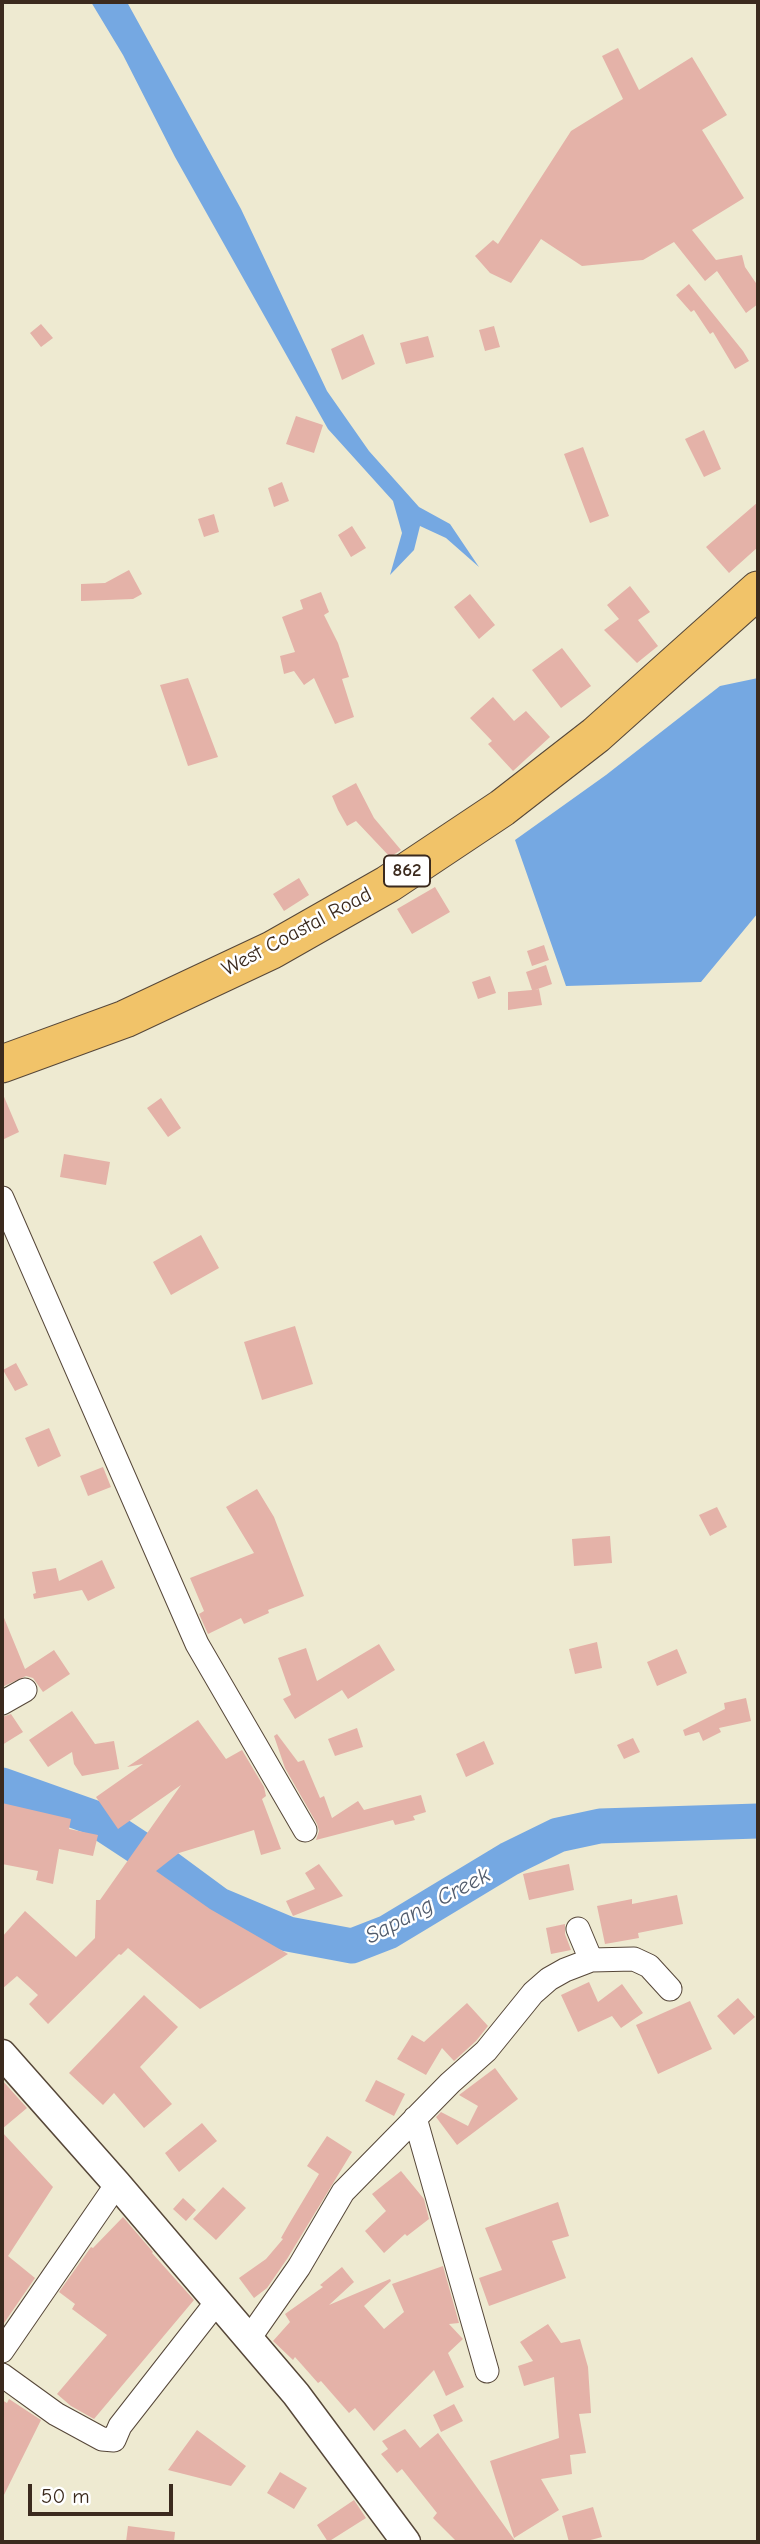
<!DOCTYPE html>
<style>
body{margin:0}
#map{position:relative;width:760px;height:2544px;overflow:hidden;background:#eeead1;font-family:"Comic Neue",sans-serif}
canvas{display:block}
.frame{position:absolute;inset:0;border:4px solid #3b2a1e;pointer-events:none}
.scale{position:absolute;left:28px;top:2484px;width:145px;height:32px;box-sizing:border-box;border:4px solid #3b2a1e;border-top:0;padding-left:9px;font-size:21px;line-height:24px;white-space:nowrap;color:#3b2a1e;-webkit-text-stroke:5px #fff;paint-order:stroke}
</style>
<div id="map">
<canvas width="760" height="2544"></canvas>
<div class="frame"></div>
<div class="scale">50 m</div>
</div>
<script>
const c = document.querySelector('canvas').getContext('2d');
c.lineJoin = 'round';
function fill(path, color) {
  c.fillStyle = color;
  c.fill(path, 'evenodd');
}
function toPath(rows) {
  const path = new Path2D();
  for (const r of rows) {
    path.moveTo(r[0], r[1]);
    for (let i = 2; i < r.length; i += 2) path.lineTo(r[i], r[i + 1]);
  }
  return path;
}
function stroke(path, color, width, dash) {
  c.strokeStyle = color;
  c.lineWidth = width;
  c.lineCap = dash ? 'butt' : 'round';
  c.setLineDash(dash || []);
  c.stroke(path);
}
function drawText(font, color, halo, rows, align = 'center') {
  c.font = font + ' "Comic Neue",sans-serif';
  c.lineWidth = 5;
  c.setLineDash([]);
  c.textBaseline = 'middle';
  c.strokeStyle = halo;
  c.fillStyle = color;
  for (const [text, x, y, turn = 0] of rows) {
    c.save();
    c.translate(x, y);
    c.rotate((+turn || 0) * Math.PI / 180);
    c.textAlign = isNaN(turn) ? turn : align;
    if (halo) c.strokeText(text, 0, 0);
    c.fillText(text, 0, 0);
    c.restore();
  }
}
fill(toPath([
 [91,2,127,2,241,209,327,391,369,451,419,507,450,524,479,567,446,538,420,526,414,550,390,575,402,533,393,501,328,429,175,157,123,55],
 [758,678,758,913,701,982,566,986,515,840,606,775,720,686]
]), '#75a8e2');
stroke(toPath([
 [2,1785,92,1817,162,1863,219,1905,288,1934,352,1946,388,1932,509,1859,558,1835,600,1826,758,1821]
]), '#75a8e2', 35);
fill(toPath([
 [618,48,639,90,692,57,727,115,702,130,744,198,692,230,716,260,742,255,745,267,758,286,758,304,746,313,717,271,705,281,674,242,643,260,582,266,541,239,511,283,490,273,475,256,493,240,498,244,571,131,623,99,602,56],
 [689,284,743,351,749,361,735,369,713,332,710,334,694,310,691,312,676,295],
 [41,324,53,338,41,347,30,333],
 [494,326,500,347,485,351,479,330],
 [363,334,375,364,342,380,331,349],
 [428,336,434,357,406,364,400,343],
 [296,416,323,425,314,453,286,444],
 [704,430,721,469,704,477,685,439],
 [583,447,609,516,590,523,564,454],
 [282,482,289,501,274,507,268,488],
 [758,502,758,547,729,573,706,547],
 [214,514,219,532,204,537,198,519],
 [352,526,366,548,351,557,338,535],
 [129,570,142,594,133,599,81,601,81,584,105,583],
 [630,586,650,612,638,620,658,646,637,663,604,630,619,619,607,605],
 [321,592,329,612,324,615,338,643,349,677,342,679,354,717,335,724,314,678,304,685,294,671,284,674,280,656,295,652,282,617,303,609,300,600],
 [470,594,495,625,479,639,454,607],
 [562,648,591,686,561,708,532,670],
 [188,678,218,757,188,766,160,685],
 [493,697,514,721,526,711,550,737,513,771,488,744,492,741,470,718],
 [356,783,374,818,401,850,390,857,356,821,347,826,338,810,332,796],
 [299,878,309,895,284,911,273,894],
 [435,887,450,912,412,934,397,909],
 [544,945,549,960,532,966,527,951],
 [546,965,552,984,535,990,539,989,542,1005,508,1010,508,992,532,990,526,972],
 [490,976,496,993,478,999,472,982],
 [2,1092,19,1132,2,1140],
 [161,1098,181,1128,168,1137,147,1108],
 [64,1154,110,1162,106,1185,60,1177],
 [201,1235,219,1268,171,1295,153,1262],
 [295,1326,313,1384,262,1400,244,1342],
 [16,1363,28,1385,15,1391,3,1370],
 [49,1428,61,1456,38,1467,25,1438],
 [103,1467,111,1487,88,1496,80,1476],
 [257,1489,274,1517,304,1596,268,1610,269,1613,244,1624,241,1618,208,1634,199,1614,204,1611,190,1578,254,1553,226,1507],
 [717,1507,727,1527,710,1536,699,1515],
 [610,1536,612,1563,574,1566,572,1539],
 [102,1560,115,1588,88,1601,82,1590,34,1599,33,1594,36,1593,32,1572,56,1568,59,1581],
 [2,1613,25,1669,54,1650,70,1674,43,1692,33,1678,26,1676,2,1687],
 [597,1642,602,1668,575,1674,569,1649],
 [379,1644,395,1670,348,1699,342,1690,295,1719,283,1699,291,1695,278,1658,306,1648,317,1681],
 [677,1649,687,1673,657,1686,647,1662],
 [746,1698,751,1721,719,1728,721,1732,703,1741,699,1732,685,1736,683,1730,725,1709,724,1703],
 [72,1711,95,1744,114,1741,119,1769,82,1776,74,1764,72,1752,48,1767,29,1740],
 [11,1714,23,1732,2,1745,2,1717],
 [198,1720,226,1759,242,1750,264,1787,266,1796,262,1799,281,1849,261,1855,254,1830,179,1853,156,1871,210,1909,288,1954,200,2009,128,1948,121,1955,119,1954,48,2024,29,2004,38,1995,17,1976,2,1989,2,1937,25,1911,76,1957,95,1938,96,1900,100,1900,181,1785,118,1829,96,1797,143,1764,127,1767],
 [357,1728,363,1747,335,1756,328,1739],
 [277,1734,298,1762,304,1760,320,1798,324,1796,332,1818,358,1801,364,1810,421,1795,426,1812,413,1816,415,1820,395,1825,393,1820,316,1840,319,1831,317,1824,285,1768,274,1736],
 [633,1738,640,1752,624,1759,617,1745],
 [484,1741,494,1764,466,1777,456,1754],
 [2,1803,71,1819,69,1829,98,1835,93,1856,59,1849,53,1884,36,1880,38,1871,2,1864],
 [319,1864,343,1896,293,1916,286,1901,315,1889,305,1873],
 [569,1864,574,1890,529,1900,523,1874],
 [677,1895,683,1924,638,1933,639,1938,605,1944,597,1906,632,1899,632,1904],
 [565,1924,565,1934,571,1950,551,1954,546,1928],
 [589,1982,598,2002,622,1984,643,2013,621,2028,612,2016,578,2032,561,1995],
 [144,1995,178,2027,140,2067,172,2104,144,2128,114,2093,103,2105,69,2073],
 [738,1998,755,2017,734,2035,717,2016],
 [690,2001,712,2049,658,2074,636,2025],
 [467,2003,488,2026,476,2041,454,2061,442,2048,426,2075,397,2059,412,2035,424,2042],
 [495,2068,518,2099,457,2145,436,2117,441,2112,468,2126,478,2106,459,2095],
 [2,2080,27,2108,2,2129],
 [376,2080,405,2094,394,2116,365,2101],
 [202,2123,217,2141,179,2172,165,2153],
 [2,2132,53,2187,8,2256,35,2278,2,2326],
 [327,2136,352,2152,287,2259,267,2288,254,2298,239,2278,266,2259,283,2239,281,2238,289,2224,319,2174,307,2166],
 [401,2171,424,2199,429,2219,407,2236,405,2234,384,2253,365,2231,386,2211,372,2194],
 [223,2187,246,2208,216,2240,193,2219],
 [183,2198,196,2210,186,2221,173,2209],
 [558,2202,569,2236,552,2241,566,2278,489,2306,479,2278,502,2270,485,2228],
 [123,2217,153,2252,152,2253,194,2300,94,2419,71,2406,57,2394,107,2335,72,2309,75,2304,59,2292,91,2247,93,2248],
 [443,2266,459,2323,449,2324,463,2339,448,2353,464,2387,446,2396,434,2370,374,2431,355,2408,349,2413,321,2381,318,2383,295,2357,293,2360,273,2341,290,2322,285,2314,323,2287,320,2285,342,2267,354,2282,329,2305,390,2279,391,2281,364,2306,384,2329,404,2312,392,2284],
 [548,2324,561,2343,580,2339,588,2367,591,2413,579,2414,586,2453,570,2455,572,2474,541,2479,559,2510,514,2538,490,2461,559,2438,554,2377,524,2386,518,2366,533,2361,520,2342],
 [9,2399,41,2420,2,2499,2,2400,7,2403],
 [454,2404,463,2421,441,2432,433,2415],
 [405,2429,420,2448,438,2433,516,2542,457,2542,433,2518,437,2513,402,2469,397,2473,381,2454,388,2449,382,2441],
 [197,2430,246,2466,231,2486,168,2470],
 [280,2472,307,2488,294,2509,267,2493],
 [354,2500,366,2518,328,2542,317,2525],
 [593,2507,602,2537,583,2542,569,2542,562,2516],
 [128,2526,175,2532,174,2542,126,2542]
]), '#e4b2a8');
const minor = toPath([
 [2,1198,197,1644,305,1830],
 [2,1703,25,1690],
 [578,1929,591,1960],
 [415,2118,487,2371],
 [248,2340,299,2267,343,2192,450,2083,486,2051,533,1993,549,1979,565,1970,591,1960,634,1959,649,1966,670,1989],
 [2,2351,117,2184],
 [2,2375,56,2414,102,2439,114,2440,120,2426,216,2303]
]);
const tertiary = toPath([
 [2,2054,117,2184,296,2394,406,2542]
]);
const primary = toPath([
 [2,1064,125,1019,272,950,388,884,502,808,596,735,758,590]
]);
stroke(minor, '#564739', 25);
stroke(tertiary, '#564739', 31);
stroke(primary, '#564739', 39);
stroke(minor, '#fff', 23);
stroke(tertiary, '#fff', 28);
stroke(primary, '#f1c369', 37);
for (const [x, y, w] of [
 [407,871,46]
]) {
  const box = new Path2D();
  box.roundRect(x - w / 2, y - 15.5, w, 31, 5);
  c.fillStyle = '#fff';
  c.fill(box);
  stroke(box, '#3b2a1e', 2);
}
drawText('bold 19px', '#3b2a1e', null, [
 ["862",407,871]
]);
drawText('21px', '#3b2a1e', '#fff', [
 ["West Coastal Road",297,932,-28]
]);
drawText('italic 23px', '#525c6c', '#fff', [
 ["Sapang Creek",428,1906,-28]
]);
</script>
